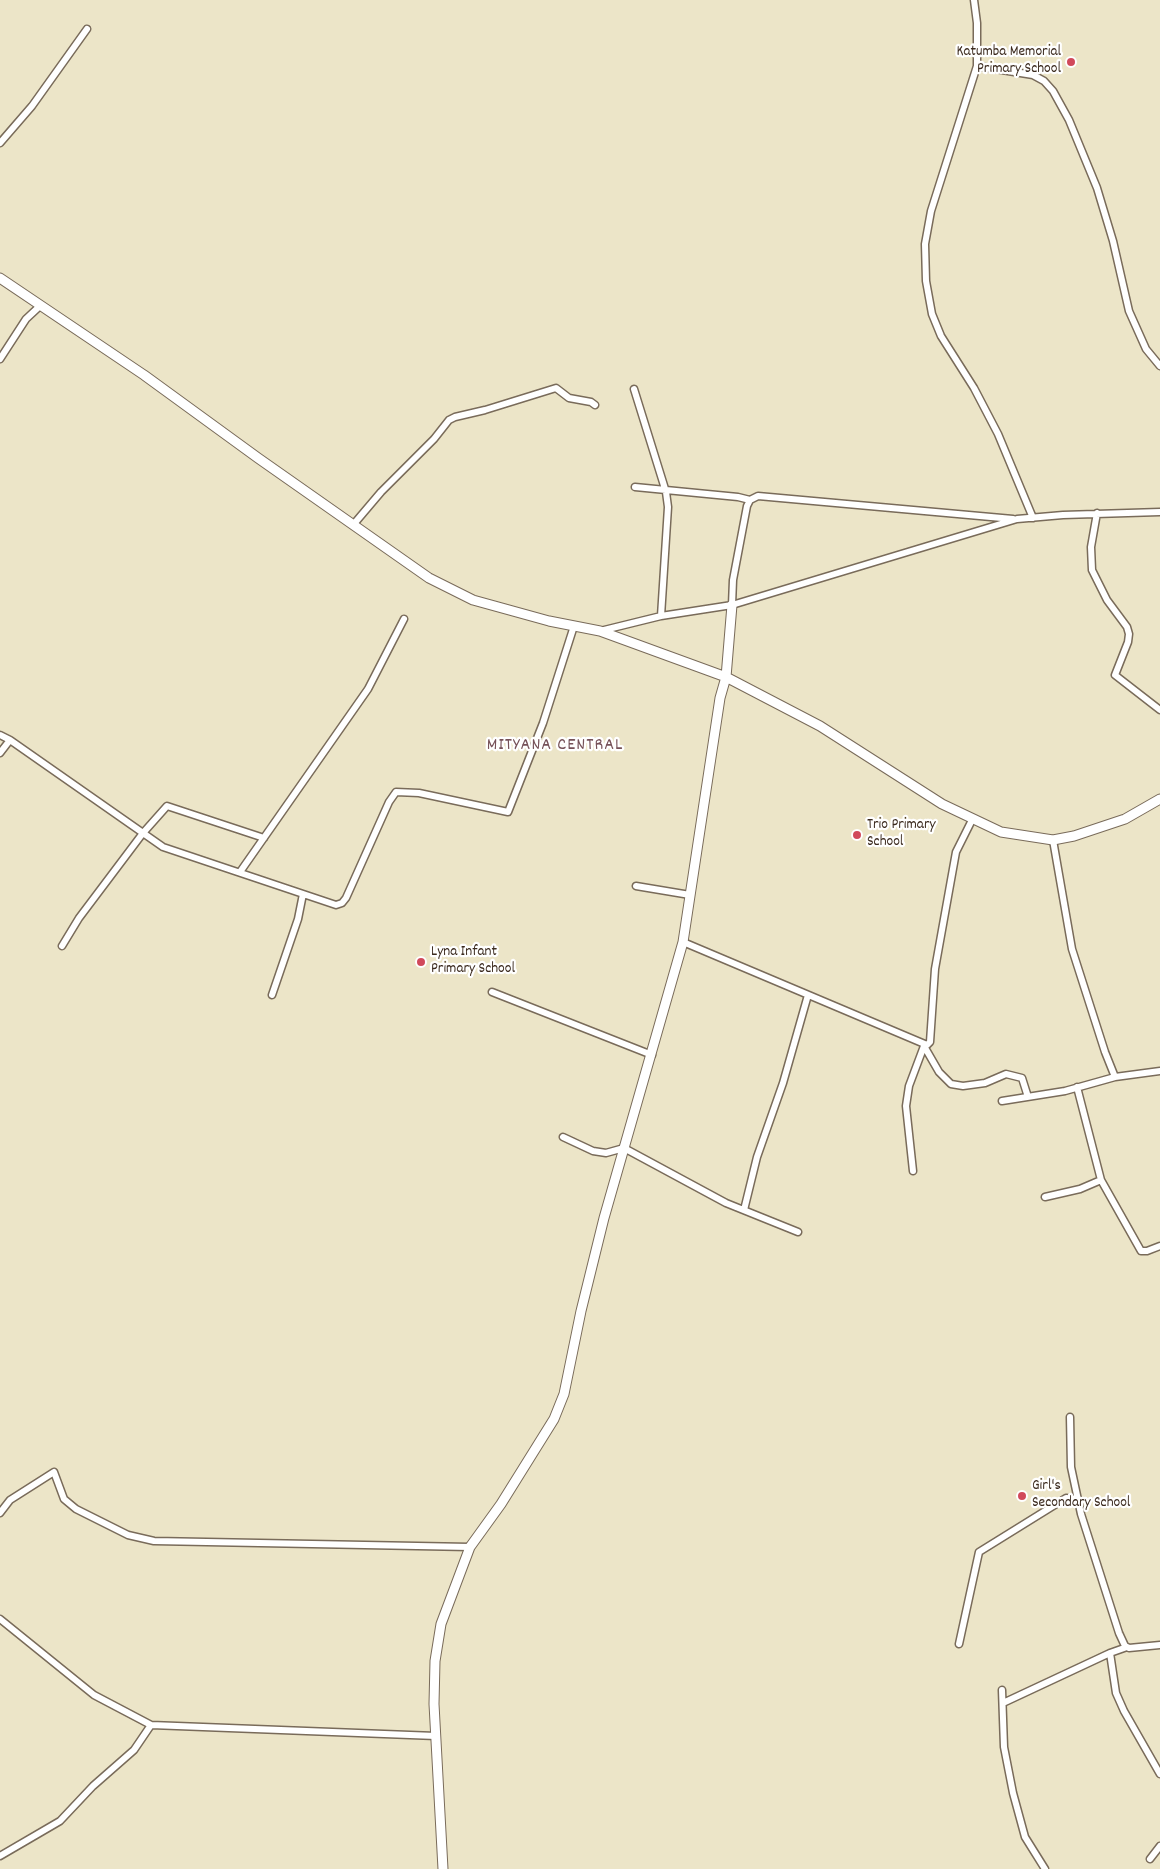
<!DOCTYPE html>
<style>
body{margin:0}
canvas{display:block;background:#ece5c8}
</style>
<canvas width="1160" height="1869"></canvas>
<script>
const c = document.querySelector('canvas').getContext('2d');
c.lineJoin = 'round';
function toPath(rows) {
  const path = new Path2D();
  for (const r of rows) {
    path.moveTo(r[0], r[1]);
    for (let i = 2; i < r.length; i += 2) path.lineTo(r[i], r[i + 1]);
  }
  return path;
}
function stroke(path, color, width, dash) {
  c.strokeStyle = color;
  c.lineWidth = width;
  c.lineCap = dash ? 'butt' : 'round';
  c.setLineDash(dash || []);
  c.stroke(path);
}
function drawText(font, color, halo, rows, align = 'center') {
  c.font = font + ' Dekko,sans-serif';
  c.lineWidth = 4.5;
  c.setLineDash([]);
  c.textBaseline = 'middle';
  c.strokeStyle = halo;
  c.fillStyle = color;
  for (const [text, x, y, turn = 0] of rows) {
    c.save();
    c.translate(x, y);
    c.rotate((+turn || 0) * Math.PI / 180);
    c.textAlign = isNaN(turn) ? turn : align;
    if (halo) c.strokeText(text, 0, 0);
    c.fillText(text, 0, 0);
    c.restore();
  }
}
const street = toPath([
 [974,0,977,23,977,66,931,211,925,244,926,281,932,314,941,336,974,388,998,434,1033,518],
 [977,66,1033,75,1044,81,1053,91,1069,120,1097,188,1113,241,1129,311,1146,349,1160,366],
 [0,143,32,106,87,29],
 [0,359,26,319,41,305],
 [634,389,666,492,668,507,661,616],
 [635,487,738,497,750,500],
 [1097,513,1091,547,1092,570,1107,600,1127,627,1129,634,1128,642,1115,675,1160,710],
 [353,525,381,492,434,439,449,420,455,417,485,410,556,388,569,398,591,402,595,405],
 [732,605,733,580,747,506,750,500,758,496,1013,519],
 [600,631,661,616,732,605,1017,519,1063,515,1160,512],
 [0,735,10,740,163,847,336,905,342,903,346,898,389,802,396,792,419,793,508,812,543,723,574,626],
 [0,753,10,740],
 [1053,840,1072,949,1105,1052,1115,1077],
 [240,872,368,689,404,619],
 [636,886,690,895],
 [683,942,927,1045,930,1042,935,969,956,852,972,820],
 [62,946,79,918,143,833,167,806,264,838],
 [492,992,652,1055],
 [272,995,298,919,303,894],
 [1077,1087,1101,1180,1141,1251,1147,1251,1160,1246],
 [1002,1101,1065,1091,1115,1077,1160,1071],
 [563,1137,593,1151,606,1153,624,1148,726,1203,798,1232],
 [913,1171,906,1106,909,1086,924,1046,939,1072,951,1084,963,1086,985,1083,1006,1074,1022,1078,1028,1097],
 [1045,1197,1080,1189,1101,1180],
 [744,1210,757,1157,783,1083,808,995],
 [1070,1417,1071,1467,1081,1514,1119,1633,1125,1646,1129,1648,1160,1645],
 [0,1513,10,1500,54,1472,64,1499,76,1509,128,1535,154,1541,470,1547],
 [0,1619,94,1695,151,1725,436,1736],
 [959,1644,979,1552,1066,1498,1078,1499],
 [1110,1653,1116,1693,1124,1711,1160,1774],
 [1002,1690,1004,1747,1013,1793,1025,1837,1045,1869],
 [1003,1703,1110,1653,1127,1647],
 [0,1856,60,1821,93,1786,134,1750,151,1725],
 [1150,1859,1160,1846]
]);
const secondary = toPath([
 [0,278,144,375,258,458,429,578,473,600,549,621,600,631,726,677,820,726,942,804,1001,832,1053,840,1074,836,1125,819,1160,799],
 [443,1869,434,1704,435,1661,441,1624,470,1547,501,1504,554,1419,564,1394,581,1311,604,1218,683,942,720,698,726,677,732,605]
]);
stroke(street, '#796b5a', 9);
stroke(secondary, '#796b5a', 11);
stroke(street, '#fff', 6);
stroke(secondary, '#fff', 9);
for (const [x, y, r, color] of [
 [1071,62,5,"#d1495b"],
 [857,835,5,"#d1495b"],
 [421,962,5,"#d1495b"],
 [1022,1496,5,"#d1495b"]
]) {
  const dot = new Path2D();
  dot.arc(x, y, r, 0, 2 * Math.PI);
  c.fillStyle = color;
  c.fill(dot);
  stroke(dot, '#fff', 2);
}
drawText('15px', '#3b2a1e', '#fff', [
 ["Katumba Memorial",1061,53,"right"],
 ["Primary School",1061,70,"right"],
 ["Trio Primary",867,826],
 ["School",867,843],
 ["Lyna Infant",431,953],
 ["Primary School",431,970],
 ["Girl's",1032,1487],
 ["Secondary School",1032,1504]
], 'left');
c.letterSpacing = '1px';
drawText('18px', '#765158', '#fff', [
 ["MITYANA CENTRAL",555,747]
]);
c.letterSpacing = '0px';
</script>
